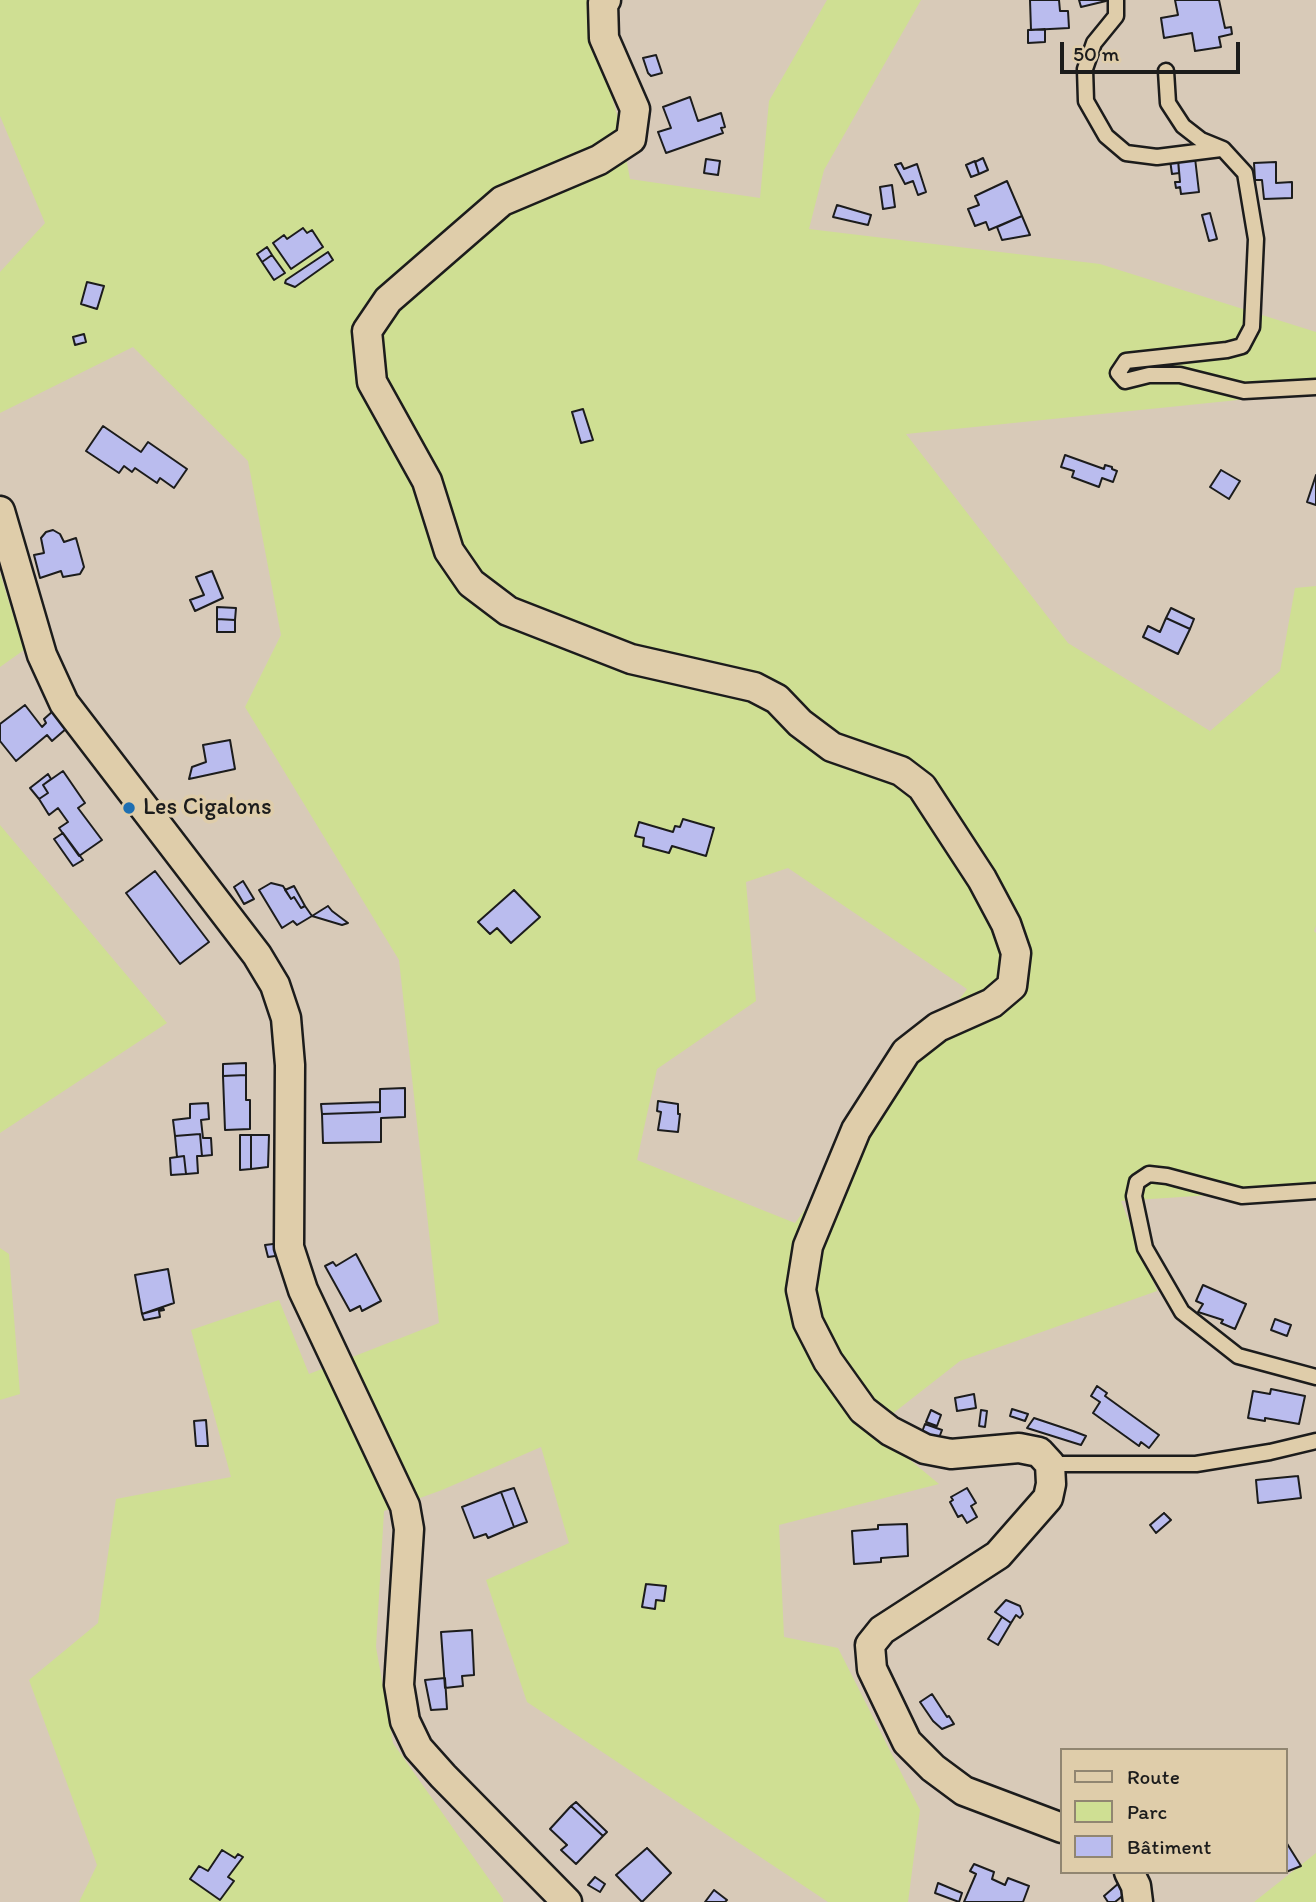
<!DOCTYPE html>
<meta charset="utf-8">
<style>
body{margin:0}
#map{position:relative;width:1316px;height:1902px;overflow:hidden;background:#d8cab8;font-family:Itim,sans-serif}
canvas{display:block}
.legend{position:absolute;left:1060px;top:1748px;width:228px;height:126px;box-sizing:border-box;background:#dfcdaa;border:2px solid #918671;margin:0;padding:9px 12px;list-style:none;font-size:21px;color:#1c1c1c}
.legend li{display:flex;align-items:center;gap:14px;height:35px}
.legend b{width:35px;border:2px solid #918671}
.scale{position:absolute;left:1060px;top:42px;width:180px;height:32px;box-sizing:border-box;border:4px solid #1c1c1c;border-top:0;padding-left:9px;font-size:21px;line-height:24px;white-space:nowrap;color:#1c1c1c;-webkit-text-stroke:5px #dfcdaa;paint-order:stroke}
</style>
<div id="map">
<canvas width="1316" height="1902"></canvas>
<ul class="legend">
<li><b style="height:9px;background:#dfcdaa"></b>Route</li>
<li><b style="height:19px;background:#cfdf93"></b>Parc</li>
<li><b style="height:19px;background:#babcee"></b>Bâtiment</li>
</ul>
<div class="scale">50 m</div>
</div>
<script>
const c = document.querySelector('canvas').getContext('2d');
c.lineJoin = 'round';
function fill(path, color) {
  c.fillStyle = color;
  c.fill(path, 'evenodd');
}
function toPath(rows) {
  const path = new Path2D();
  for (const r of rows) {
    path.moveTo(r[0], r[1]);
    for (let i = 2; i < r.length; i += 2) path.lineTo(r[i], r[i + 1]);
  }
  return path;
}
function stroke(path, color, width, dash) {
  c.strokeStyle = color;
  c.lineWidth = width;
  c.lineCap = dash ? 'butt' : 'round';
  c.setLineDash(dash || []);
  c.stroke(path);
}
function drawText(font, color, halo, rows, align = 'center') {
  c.font = font + ' Itim,sans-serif';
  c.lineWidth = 7;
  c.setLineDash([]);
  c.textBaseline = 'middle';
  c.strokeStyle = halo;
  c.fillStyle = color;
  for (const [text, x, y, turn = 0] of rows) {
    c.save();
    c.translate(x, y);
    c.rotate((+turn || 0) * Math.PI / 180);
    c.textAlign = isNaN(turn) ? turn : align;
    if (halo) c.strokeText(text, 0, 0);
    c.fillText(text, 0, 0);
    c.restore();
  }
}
fill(toPath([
 [0,0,601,0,587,15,619,121,630,179,760,198,769,101,827,0,921,0,824,170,809,229,1100,264,1316,332,1316,392,906,434,1068,643,1210,731,1280,671,1295,588,1316,586,1316,926,1314,931,1316,933,1316,1188,1121,1201,1157,1291,960,1361,873,1429,939,1484,779,1525,784,1637,838,1648,920,1810,908,1902,828,1902,527,1702,486,1580,569,1543,541,1447,442,1490,384,1511,376,1647,393,1743,503,1899,503,1902,79,1902,97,1865,29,1680,98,1623,116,1499,231,1477,191,1330,279,1300,309,1374,439,1323,399,960,245,707,281,635,248,461,133,347,0,413,0,272,45,223,0,116],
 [788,868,967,989,795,1223,637,1160,657,1069,756,1001,746,882],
 [0,573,24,650,0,667],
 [0,825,167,1023,0,1133],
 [0,1248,9,1254,20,1394,0,1400],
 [1316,1853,1316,1902,1254,1902]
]), '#cfdf93');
const building = toPath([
 [1030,0,1059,0,1060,11,1068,11,1069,28,1031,30,1030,0],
 [1079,0,1106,0,1106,1,1081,7,1079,0],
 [1175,0,1219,0,1225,28,1231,27,1232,34,1219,37,1221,47,1195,51,1192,33,1164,38,1161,18,1178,15,1175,0],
 [1045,29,1045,42,1028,43,1028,30,1045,29],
 [656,55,662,73,651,76,648,73,643,58,656,55],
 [690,97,698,121,721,113,725,127,721,128,723,133,666,153,658,132,671,128,663,107,690,97],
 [983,158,988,170,979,174,975,162,983,158],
 [1195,158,1199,192,1181,194,1180,187,1176,188,1175,182,1180,182,1178,159,1195,158],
 [706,159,720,161,718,175,704,173,706,159],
 [1178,159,1179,173,1172,174,1170,160,1178,159],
 [975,161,979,174,971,177,966,165,975,161],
 [1276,162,1276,183,1292,182,1292,198,1264,199,1262,180,1255,180,1254,163,1276,162],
 [901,163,904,169,917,164,926,192,918,195,913,181,905,184,895,165,901,163],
 [1007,181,1022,216,989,230,986,222,975,226,968,209,979,205,975,196,1007,181],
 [892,185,895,207,883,209,880,187,892,185],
 [837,205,871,215,868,225,833,217,837,205],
 [1210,213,1217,239,1209,241,1202,215,1210,213],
 [1022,216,1030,235,1002,240,997,227,1022,216],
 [303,228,307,233,312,230,323,247,291,269,273,243,284,235,287,239,303,228],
 [267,247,272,255,262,262,257,254,267,247],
 [328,252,333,260,295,287,285,283,286,280,328,252],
 [272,255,285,273,274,280,262,262,272,255],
 [87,282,104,286,97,309,81,304,87,282],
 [84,334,86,342,75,345,73,337,84,334],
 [583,409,593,440,581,443,572,412,583,409],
 [103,426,141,452,148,442,187,469,174,488,160,478,157,483,135,468,132,472,124,466,119,473,86,451,103,426],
 [1065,455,1104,469,1105,465,1112,467,1112,469,1117,471,1113,482,1102,478,1099,487,1072,477,1074,471,1061,467,1065,455],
 [1221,470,1240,481,1229,499,1210,487,1221,470],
 [1316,475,1316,505,1307,502,1316,475],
 [53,530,60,534,64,542,76,538,84,567,80,574,63,577,61,571,40,578,34,555,44,553,41,538,46,532,53,530],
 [212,571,223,598,195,611,190,600,204,595,196,577,212,571],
 [217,607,236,608,235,620,217,619,217,607],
 [1171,608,1194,619,1190,629,1166,618,1171,608],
 [1166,618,1190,629,1178,654,1143,637,1148,626,1160,632,1166,618],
 [217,619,235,620,235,632,217,632,217,619],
 [25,705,42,727,46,723,44,719,53,711,67,728,52,741,47,735,16,761,0,741,0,724,25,705],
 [230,740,235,769,189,779,192,767,206,762,203,745,230,740],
 [63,771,85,803,78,808,102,840,79,856,59,828,68,822,58,808,49,815,39,799,48,793,43,785,63,771],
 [48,774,51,779,43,785,48,793,39,799,30,788,48,774],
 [683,819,714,828,706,856,672,846,669,853,643,846,644,838,635,836,639,822,673,832,675,826,680,827,683,819],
 [63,833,83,860,73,866,54,839,63,833],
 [155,871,209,942,180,964,126,893,155,871],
 [243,881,254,899,244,904,234,887,243,881],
 [271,883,283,886,291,899,294,897,301,908,305,906,312,916,297,925,293,921,282,928,259,890,271,883],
 [294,886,305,906,301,908,294,897,291,899,285,890,294,886],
 [514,890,540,917,511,943,497,928,490,934,478,922,514,890],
 [328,906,332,911,348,923,342,925,312,916,328,906],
 [246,1063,246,1075,223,1076,223,1064,246,1063],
 [246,1075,246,1100,250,1100,250,1129,225,1130,223,1076,246,1075],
 [405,1088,405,1117,381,1118,381,1142,323,1143,322,1114,380,1112,380,1089,405,1088],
 [658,1101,678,1104,678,1114,680,1114,678,1132,658,1130,661,1112,657,1111,658,1101],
 [380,1102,380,1112,322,1114,321,1104,380,1102],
 [208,1103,209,1119,201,1120,203,1138,211,1138,212,1155,202,1156,200,1134,175,1136,173,1120,190,1118,190,1104,208,1103],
 [200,1134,202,1156,197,1156,198,1173,186,1174,184,1156,177,1157,175,1136,200,1134],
 [240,1135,251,1135,251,1169,240,1170,240,1135],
 [251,1135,269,1135,268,1167,251,1169,251,1135],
 [184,1156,186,1174,171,1175,170,1158,184,1156],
 [281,1243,283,1255,268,1257,265,1245,281,1243],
 [356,1254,381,1301,362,1311,360,1306,350,1311,325,1266,333,1262,336,1266,356,1254],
 [168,1269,174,1303,142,1314,135,1275,168,1269],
 [1203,1285,1246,1304,1235,1329,1221,1323,1223,1320,1198,1312,1203,1304,1196,1301,1203,1285],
 [163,1308,164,1310,159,1311,160,1317,144,1320,142,1314,163,1308],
 [1275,1319,1291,1325,1287,1336,1271,1330,1275,1319],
 [1097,1386,1107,1393,1105,1396,1159,1435,1149,1448,1141,1442,1139,1446,1093,1413,1100,1402,1091,1396,1097,1386],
 [1271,1389,1305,1396,1299,1424,1265,1418,1265,1421,1248,1418,1253,1391,1270,1394,1271,1389],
 [974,1394,976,1408,957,1411,955,1398,974,1394],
 [1012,1409,1028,1414,1025,1421,1010,1416,1012,1409],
 [931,1410,941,1415,937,1426,926,1422,931,1410],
 [981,1410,987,1411,985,1427,979,1426,981,1410],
 [1034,1418,1073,1431,1086,1436,1081,1445,1027,1428,1034,1418],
 [206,1420,208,1446,196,1446,194,1421,206,1420],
 [925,1424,942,1430,939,1438,922,1432,925,1424],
 [1298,1476,1301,1498,1258,1503,1256,1480,1298,1476],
 [514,1488,527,1522,514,1527,501,1492,514,1488],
 [967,1488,976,1503,971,1506,977,1517,967,1523,962,1515,958,1517,950,1502,953,1500,951,1497,967,1488],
 [501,1492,514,1527,488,1538,486,1534,474,1538,462,1507,501,1492],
 [1164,1513,1171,1520,1156,1533,1150,1525,1164,1513],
 [907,1524,908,1556,881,1558,881,1562,854,1564,852,1531,878,1529,878,1525,907,1524],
 [646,1584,666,1586,664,1601,656,1600,655,1609,642,1607,646,1584],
 [1006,1600,1020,1606,1023,1614,1020,1618,1016,1615,1011,1623,995,1612,1006,1600],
 [1002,1617,1011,1623,998,1645,988,1639,1002,1617],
 [472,1630,474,1675,462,1676,463,1686,445,1688,441,1632,472,1630],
 [445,1678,447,1709,431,1710,425,1680,445,1678],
 [932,1694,947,1717,949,1716,954,1724,942,1729,933,1721,920,1702,932,1694],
 [576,1802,607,1832,603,1836,571,1806,576,1802],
 [571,1806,603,1836,576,1864,561,1850,567,1845,550,1829,571,1806],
 [1286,1842,1301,1866,1286,1872,1286,1842],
 [647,1848,671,1873,642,1902,616,1875,647,1848],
 [222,1850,235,1858,238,1854,243,1857,228,1877,234,1881,220,1900,190,1879,199,1866,208,1871,222,1850],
 [974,1864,994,1872,992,1879,1005,1885,1008,1878,1029,1886,1023,1902,964,1902,976,1874,970,1871,974,1864],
 [595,1877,605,1884,600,1892,588,1885,595,1877],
 [938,1883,962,1893,959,1902,935,1893,938,1883],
 [1119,1883,1126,1893,1115,1902,1108,1902,1104,1896,1119,1883],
 [714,1890,727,1900,725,1902,705,1902,714,1890]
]);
fill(building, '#babcee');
stroke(building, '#1c1c1c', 2);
const service = toPath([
 [1116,0,1116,16,1094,43,1085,69,1086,101,1106,136,1126,153,1157,157,1221,149],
 [1166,71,1168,103,1183,126,1201,140,1223,149,1245,173,1256,239,1252,327,1242,346,1227,350,1126,361,1118,373,1125,381,1149,375,1180,375,1244,391,1316,387],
 [1316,1191,1242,1196,1167,1176,1149,1174,1137,1182,1134,1196,1145,1248,1182,1312,1238,1356,1316,1377],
 [1050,1464,1196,1464,1270,1452,1316,1441]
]);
const minor = toPath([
 [606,0,603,3,604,38,635,109,631,139,599,160,502,201,388,300,367,331,372,382,427,481,449,551,471,583,508,611,631,659,754,687,777,699,800,723,832,747,901,771,922,787,982,879,1006,924,1016,953,1012,986,992,1003,938,1027,906,1052,856,1130,808,1246,801,1290,808,1322,828,1361,863,1410,890,1431,925,1449,951,1454,1019,1448,1039,1452,1050,1464,1051,1484,1048,1498,998,1555,882,1630,870,1645,872,1669,907,1742,933,1768,964,1791,1062,1828],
 [0,511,42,655,64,703,257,955,275,985,286,1018,290,1065,289,1247,303,1290,405,1506,409,1529,399,1685,405,1721,418,1748,443,1776,567,1902],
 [1129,1872,1136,1886,1138,1902]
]);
stroke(service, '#1c1c1c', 19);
stroke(minor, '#1c1c1c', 33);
stroke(service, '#dfcdaa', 14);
stroke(minor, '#dfcdaa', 28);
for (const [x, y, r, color] of [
 [129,808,7,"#1f6fb2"]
]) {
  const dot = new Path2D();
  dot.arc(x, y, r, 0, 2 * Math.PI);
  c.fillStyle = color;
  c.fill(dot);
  stroke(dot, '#dfcdaa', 2.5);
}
drawText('24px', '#1c1c1c', '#dfcdaa', [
 ["Les Cigalons",143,808]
], 'left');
</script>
